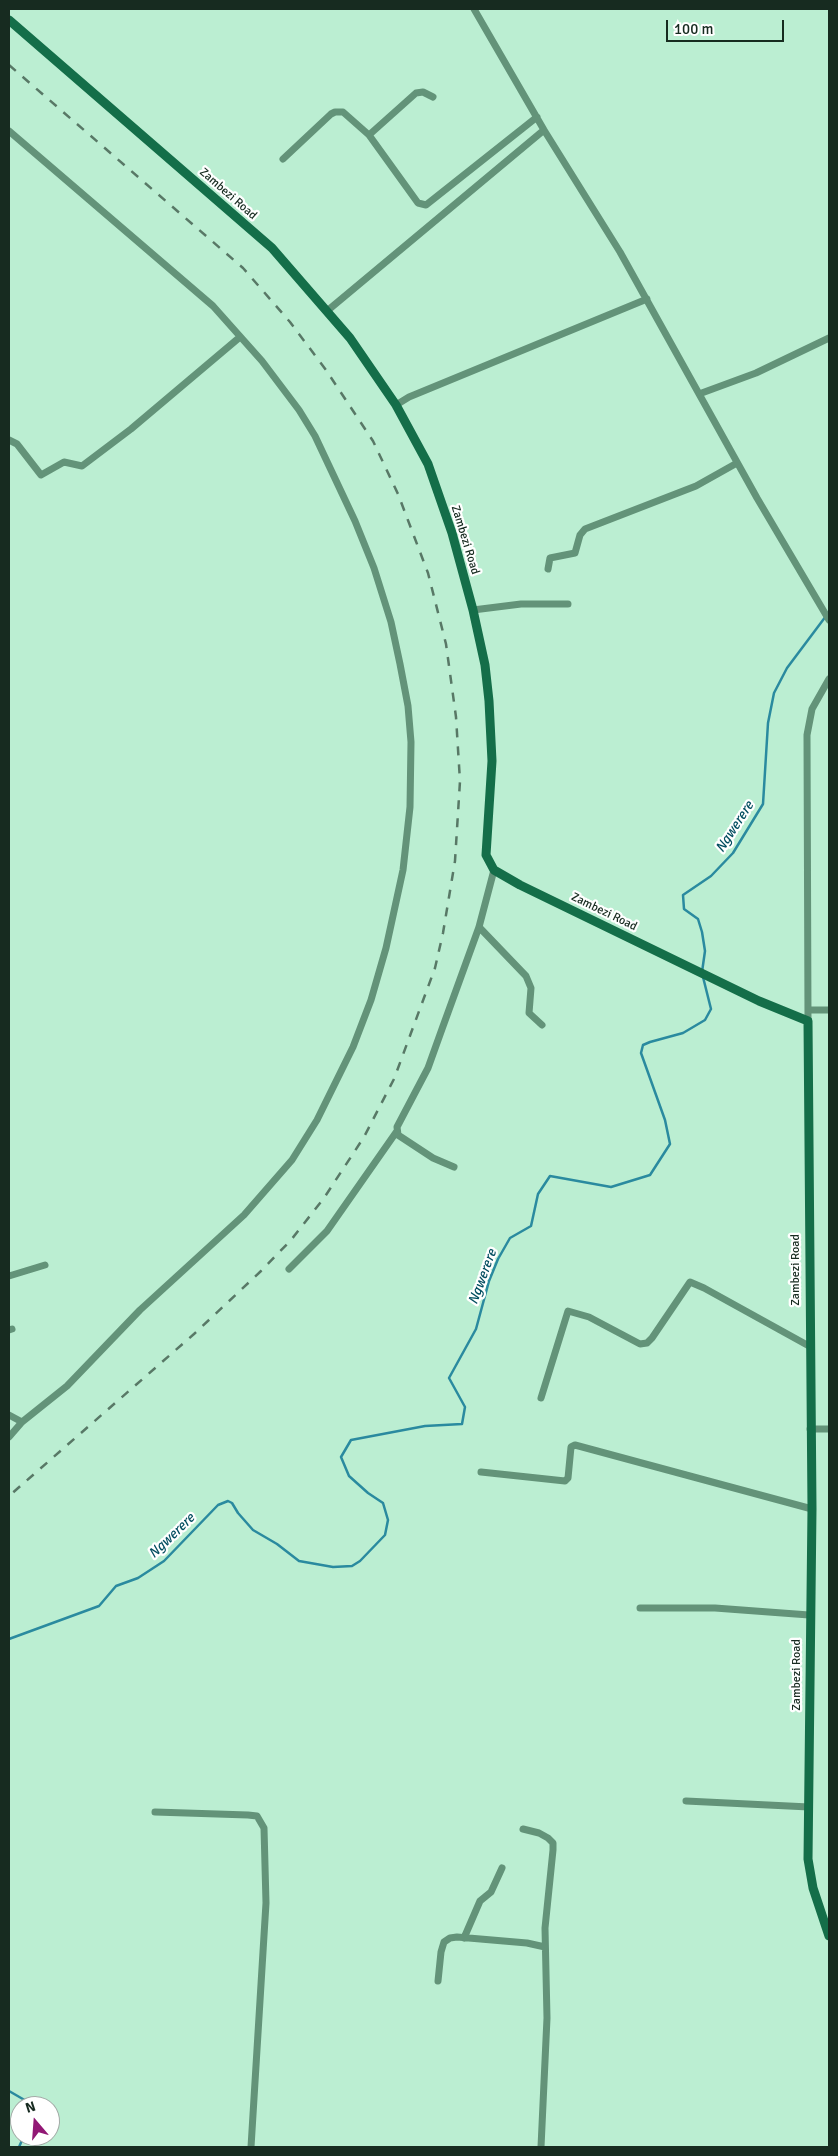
<!DOCTYPE html>
<style>
body{margin:0}
#map{position:relative;width:838px;height:2156px;overflow:hidden;background:#bbeed2;font-family:Signika,sans-serif}
canvas{display:block}
.frame{position:absolute;inset:0;border:10px solid #172b20;pointer-events:none}
.north{position:absolute;left:10px;top:2096px;width:50px;height:50px;box-sizing:border-box;background:#fff;border:1px solid #a2aaa6;border-radius:50%;rotate:342deg;font-size:14px;font-weight:700;line-height:20px;text-align:center;color:#172b20}
.north::after{content:'';display:block;margin:auto;width:18px;height:22px;background:#921875;clip-path:polygon(50% 0,100% 100%,50% 72%,0 100%)}
.scale{position:absolute;left:666px;top:20px;width:118px;height:22px;box-sizing:border-box;border:2px solid #172b20;border-top:0;padding-left:6px;font-size:15px;line-height:18px;white-space:nowrap;color:#172b20;-webkit-text-stroke:4px #fff;paint-order:stroke}
</style>
<div id="map">
<canvas width="838" height="2156"></canvas>
<div class="frame"></div>
<div class="north">N</div>
<div class="scale">100 m</div>
</div>
<script>
const c = document.querySelector('canvas').getContext('2d');
c.lineJoin = 'round';
function toPath(rows) {
  const path = new Path2D();
  for (const r of rows) {
    path.moveTo(r[0], r[1]);
    for (let i = 2; i < r.length; i += 2) path.lineTo(r[i], r[i + 1]);
  }
  return path;
}
function stroke(path, color, width, dash) {
  c.strokeStyle = color;
  c.lineWidth = width;
  c.lineCap = dash ? 'butt' : 'round';
  c.setLineDash(dash || []);
  c.stroke(path);
}
function drawText(font, color, halo, rows, align = 'center') {
  c.font = font + ' Signika,sans-serif';
  c.lineWidth = 4.5;
  c.setLineDash([]);
  c.textBaseline = 'middle';
  c.strokeStyle = halo;
  c.fillStyle = color;
  for (const [text, x, y, turn = 0] of rows) {
    c.save();
    c.translate(x, y);
    c.rotate((+turn || 0) * Math.PI / 180);
    c.textAlign = isNaN(turn) ? turn : align;
    if (halo) c.strokeText(text, 0, 0);
    c.fillText(text, 0, 0);
    c.restore();
  }
}
stroke(toPath([
 [702,972,705,951,702,932,698,919,684,909,683,895,711,876,733,853,763,804,768,723,774,693,787,668,829,612],
 [9,1639,99,1606,116,1586,138,1578,164,1561,218,1505,228,1501,232,1503,238,1513,253,1530,277,1544,299,1561,333,1567,352,1566,360,1561,385,1535,388,1520,383,1503,368,1493,349,1476,341,1457,351,1440,425,1426,462,1424,465,1407,449,1378,476,1329,489,1281,498,1259,510,1238,531,1226,538,1194,550,1176,611,1187,650,1175,670,1144,665,1120,641,1053,643,1045,650,1042,683,1033,705,1020,711,1009,703,977],
 [9,2091,28,2102,28,2106],
 [19,2147,24,2136]
]), '#2a8a9f', 2.5);
stroke(toPath([
 [474,9,544,130,620,252,757,498,829,620],
 [9,131,213,306,262,361,299,410,315,436,355,521,374,568,391,622,400,664,408,706,411,742,410,807,403,870,386,948,371,1000,353,1047,317,1120,292,1160,244,1215,140,1310,67,1386,22,1422,9,1437],
 [369,135,416,93,423,92,433,97],
 [283,159,331,114,335,112,343,112,369,135,418,203,426,205,537,117],
 [327,311,544,130],
 [699,394,756,373,829,338],
 [396,405,409,397,647,299],
 [9,440,17,444,41,475,64,462,82,466,131,429,240,337],
 [548,569,550,558,575,553,580,535,585,529,696,486,737,463],
 [473,610,521,604,568,604],
 [479,927,526,976,531,988,529,1013,542,1025],
 [809,1010,829,1010],
 [808,1021,807,735,812,709,829,679],
 [454,1167,433,1158,398,1135,397,1127,428,1068,442,1029,479,927,494,870],
 [289,1269,327,1231,397,1131],
 [9,1276,45,1265],
 [9,1330,12,1329],
 [541,1398,568,1311,589,1317,640,1344,647,1343,652,1338,690,1282,704,1288,809,1346],
 [9,1415,22,1422],
 [810,1429,829,1429],
 [481,1472,565,1481,568,1478,571,1447,575,1445,812,1509],
 [640,1608,715,1608,809,1615],
 [686,1801,809,1807],
 [155,1812,248,1815,257,1816,264,1828,266,1903,251,2147],
 [523,1829,539,1833,548,1838,553,1843,553,1850,545,1928,547,2018,541,2147],
 [464,1938,480,1901,491,1892,502,1868],
 [438,1981,441,1952,444,1942,450,1938,457,1937,527,1943,545,1947]
]), '#639379', 7);
stroke(toPath([
 [9,20,272,248,350,338,396,405,428,464,452,533,473,610,485,665,489,701,492,761,486,855,494,870,520,885,759,1001,808,1021,812,1509,808,1859,813,1888,829,1936]
]), '#146e49', 9);
stroke(toPath([
 [9,65,243,268,290,322,326,370,373,441,398,494,428,573,446,644,456,717,460,781,455,861,443,933,435,968,394,1079,364,1137,324,1198,291,1240,261,1271,194,1334,9,1496]
]), '#587866', 2.5, [9, 9]);
drawText('12px', '#172b20', '#fff', [
 ["Zambezi Road",228,194,41],
 ["Zambezi Road",465,540,73],
 ["Zambezi Road",604,912,26],
 ["Zambezi Road",796,1270,-90],
 ["Zambezi Road",797,1675,-90]
]);
drawText('italic 14px', '#034e60', '#fff', [
 ["Ngwerere",735,827,-57],
 ["Ngwerere",483,1277,-70],
 ["Ngwerere",172,1536,-44]
]);
</script>
